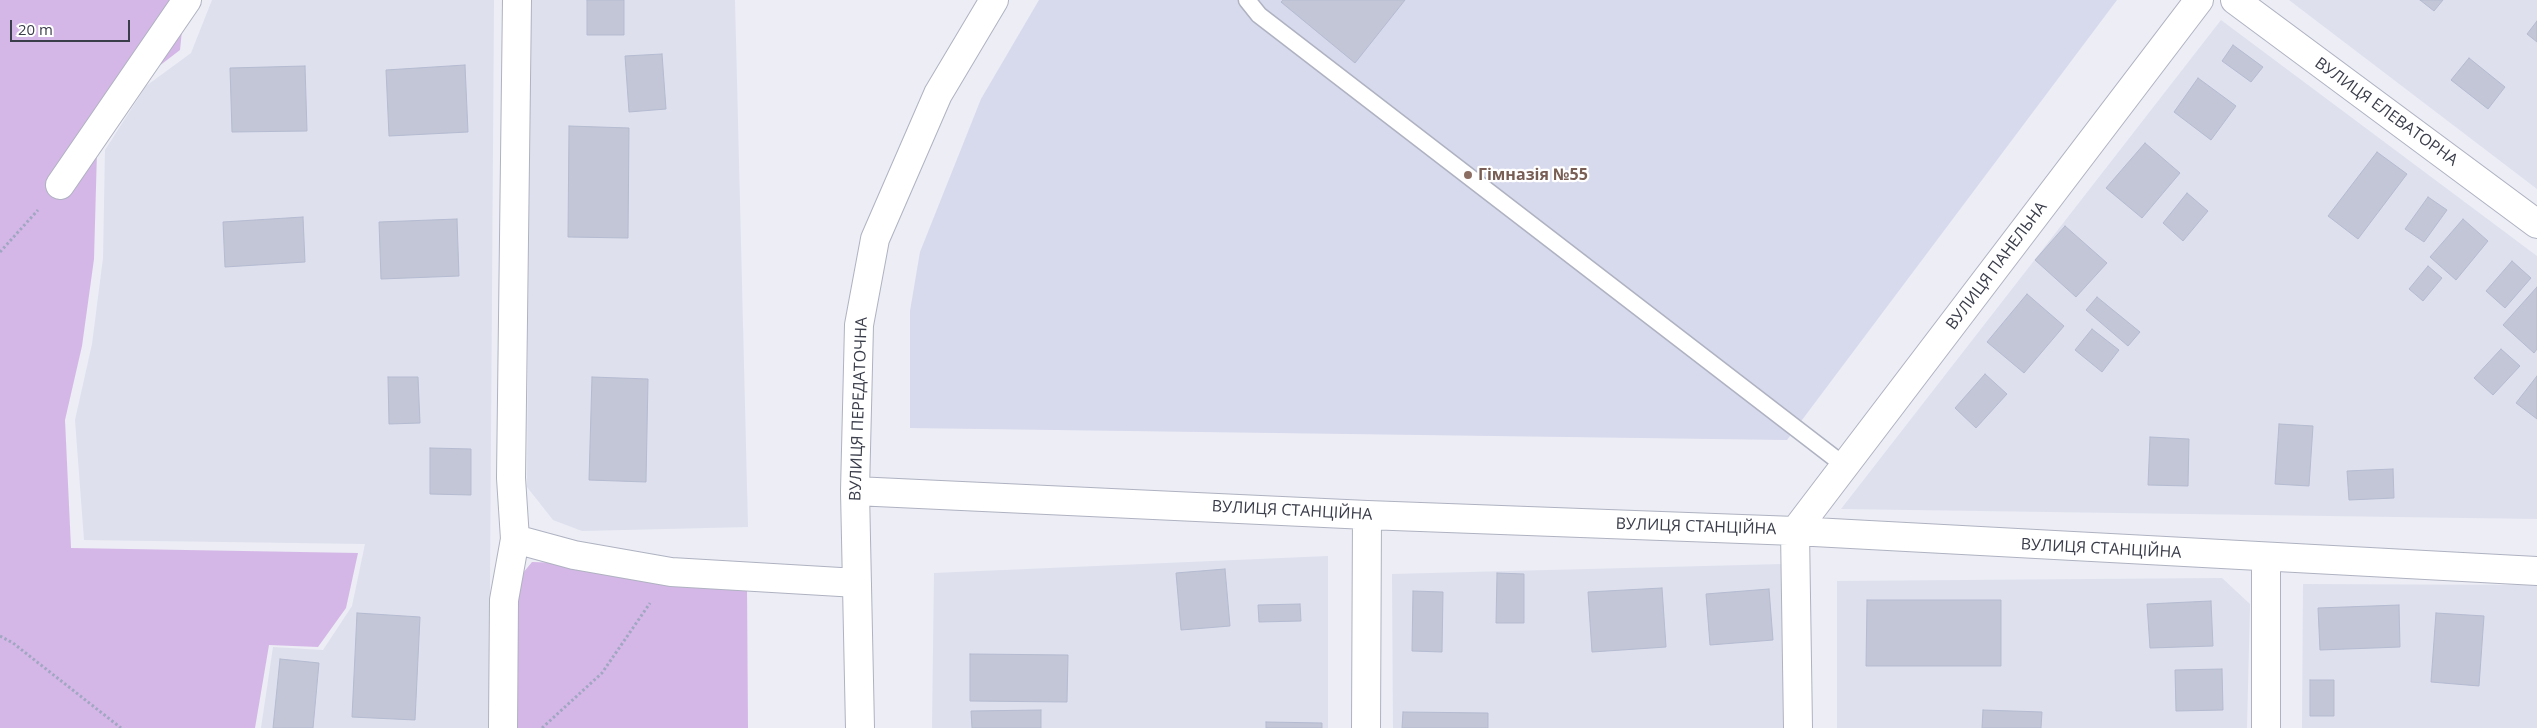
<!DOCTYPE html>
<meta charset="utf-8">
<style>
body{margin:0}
#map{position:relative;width:2537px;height:728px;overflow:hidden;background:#ecedf5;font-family:"Open Sans",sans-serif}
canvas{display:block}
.scale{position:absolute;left:10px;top:20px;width:120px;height:22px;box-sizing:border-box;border:2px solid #3a3d4a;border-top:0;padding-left:6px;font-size:15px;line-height:18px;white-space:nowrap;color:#3a3d4a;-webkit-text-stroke:4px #fff;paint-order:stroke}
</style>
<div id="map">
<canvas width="2537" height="728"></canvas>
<div class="scale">20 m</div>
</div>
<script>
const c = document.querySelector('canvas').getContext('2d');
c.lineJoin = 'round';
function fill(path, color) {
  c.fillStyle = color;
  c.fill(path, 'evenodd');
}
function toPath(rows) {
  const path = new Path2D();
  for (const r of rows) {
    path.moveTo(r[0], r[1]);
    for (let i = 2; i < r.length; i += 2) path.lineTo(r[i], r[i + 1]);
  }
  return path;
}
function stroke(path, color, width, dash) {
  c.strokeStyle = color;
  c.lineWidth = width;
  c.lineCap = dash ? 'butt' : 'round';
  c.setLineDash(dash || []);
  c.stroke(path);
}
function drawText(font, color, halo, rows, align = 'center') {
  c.font = font + ' "Open Sans",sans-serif';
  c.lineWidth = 4.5;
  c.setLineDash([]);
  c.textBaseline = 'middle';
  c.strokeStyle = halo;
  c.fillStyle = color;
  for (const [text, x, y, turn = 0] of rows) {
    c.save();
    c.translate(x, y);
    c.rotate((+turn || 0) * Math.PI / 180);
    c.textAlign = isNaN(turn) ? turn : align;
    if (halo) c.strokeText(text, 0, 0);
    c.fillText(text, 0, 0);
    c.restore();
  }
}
fill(toPath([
 [212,0,494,0,489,728,261,728,273,647,323,650,352,606,365,544,84,540,75,420,92,344,103,258,105,150,146,86,191,53],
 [530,0,735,0,748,527,582,531,553,520,527,487],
 [2289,0,2537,0,2537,189],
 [2221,20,2537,256,2537,519,1841,509],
 [1328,556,1328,728,932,728,934,573],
 [1783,564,1783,728,1393,728,1392,574],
 [2222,578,2250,604,2247,728,1837,728,1837,581],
 [2303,584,2537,585,2537,728,2302,728]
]), '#dee0ed');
fill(toPath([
 [1039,0,2117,0,1787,440,910,428,910,311,920,252,981,99]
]), '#d7d9ed');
fill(toPath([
 [0,0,185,0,180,50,137,83,97,151,94,259,82,346,65,420,71,548,358,553,346,608,318,647,269,645,255,728,0,728],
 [532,562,561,563,747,586,748,728,514,728,518,579]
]), '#d5b7e7');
const building = toPath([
 [587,0,624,0,624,35,587,35,587,0],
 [1283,0,1405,0,1355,63,1281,2,1283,0],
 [2420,0,2443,0,2434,11,2420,0],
 [2537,21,2537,42,2527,34,2537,21],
 [2233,45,2263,67,2251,82,2222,61,2233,45],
 [662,54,666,109,629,112,625,56,662,54],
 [2469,58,2505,87,2488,109,2451,80,2469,58],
 [465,65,468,132,389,136,386,70,465,65],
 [305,66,307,131,232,132,230,68,305,66],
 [2198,78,2236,106,2211,140,2174,112,2198,78],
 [569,126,629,128,628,238,568,237,569,126],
 [2145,143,2180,173,2142,218,2106,188,2145,143],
 [2377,152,2407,174,2358,239,2328,216,2377,152],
 [2187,193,2208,211,2183,241,2163,223,2187,193],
 [2428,197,2447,210,2424,242,2405,229,2428,197],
 [303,217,305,262,225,267,223,222,303,217],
 [457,219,459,276,381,279,379,222,457,219],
 [2463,219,2488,241,2456,280,2430,257,2463,219],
 [2065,226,2107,263,2076,297,2035,260,2065,226],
 [2512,261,2531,278,2505,308,2486,291,2512,261],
 [2428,266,2442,278,2423,301,2409,289,2428,266],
 [2537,287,2537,349,2534,353,2503,325,2537,287],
 [2027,294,2064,326,2024,373,1987,342,2027,294],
 [2097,297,2140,332,2128,346,2086,310,2097,297],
 [2092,329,2119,350,2102,372,2075,350,2092,329],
 [2501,349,2520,366,2493,395,2474,378,2501,349],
 [1985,374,2007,394,1976,428,1955,408,1985,374],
 [2537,376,2537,419,2516,403,2537,376],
 [388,377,418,377,420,423,389,424,388,377],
 [592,377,648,379,646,482,589,480,592,377],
 [2279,424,2313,426,2309,486,2275,484,2279,424],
 [2150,437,2189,439,2188,486,2148,485,2150,437],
 [430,448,471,449,471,495,430,494,430,448],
 [2393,469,2394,498,2349,500,2347,471,2393,469],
 [1225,569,1230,626,1181,630,1176,573,1225,569],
 [1497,573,1524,574,1524,623,1496,623,1497,573],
 [1662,588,1666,647,1592,652,1588,592,1662,588],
 [1769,589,1773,640,1710,645,1706,594,1769,589],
 [1413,591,1443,592,1442,652,1412,651,1413,591],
 [1867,600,2001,600,2001,666,1866,666,1867,600],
 [2211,601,2213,646,2150,648,2147,604,2211,601],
 [1300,604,1301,621,1259,622,1258,605,1300,604],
 [2399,605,2400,647,2320,650,2318,608,2399,605],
 [357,613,420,617,415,720,352,717,357,613],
 [2436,613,2484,616,2479,686,2431,682,2436,613],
 [970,654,1068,655,1067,702,970,701,970,654],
 [280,659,319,663,313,728,273,728,280,659],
 [2222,669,2223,710,2176,711,2175,670,2222,669],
 [2310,680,2334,680,2334,716,2310,716,2310,680],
 [1041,710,1041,728,972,728,971,711,1041,710],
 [1983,710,2042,712,2041,728,1982,728,1983,710],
 [1403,712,1488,713,1488,728,1402,728,1403,712],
 [1266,722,1322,723,1322,728,1266,728,1266,722]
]);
fill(building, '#c2c6d6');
stroke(building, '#b5bbd1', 1);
const service = toPath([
 [1247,0,1259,15,1845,466]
]);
const minor = toPath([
 [60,185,187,0],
 [855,491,1367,515,1795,531,2537,571],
 [515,539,574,555,671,572,857,583],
 [2266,558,2266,728],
 [503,728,504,600,515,539,511,478,517,0],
 [860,728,855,491,859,325,875,239,938,94,994,0],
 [1366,728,1367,515],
 [1798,728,1795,531,2199,0]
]);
const tertiary = toPath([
 [2235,0,2537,224]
]);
stroke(service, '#afb2c1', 19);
stroke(minor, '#afb2c1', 30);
stroke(tertiary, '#afb2c1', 30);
stroke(toPath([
 [0,252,38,210],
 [0,636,13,643,121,728],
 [542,728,602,673,650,603]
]), '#a1a7c2', 3, [2.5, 2.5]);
stroke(service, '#fff', 16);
stroke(minor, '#fff', 28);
stroke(tertiary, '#fff', 28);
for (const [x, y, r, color] of [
 [1468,175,5,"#8d6e63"]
]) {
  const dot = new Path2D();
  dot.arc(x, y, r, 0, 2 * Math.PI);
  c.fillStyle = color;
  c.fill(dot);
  stroke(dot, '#fff', 2);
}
drawText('16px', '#3a3d4a', '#fff', [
 ["ВУЛИЦЯ ЕЛЕВАТОРНА",2386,112,36],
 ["ВУЛИЦЯ ПАНЕЛЬНА",1997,266,-53],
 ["ВУЛИЦЯ ПЕРЕДАТОЧНА",859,409,-88],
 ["ВУЛИЦЯ СТАНЦІЙНА",1292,511,3],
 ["ВУЛИЦЯ СТАНЦІЙНА",1696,527,2],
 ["ВУЛИЦЯ СТАНЦІЙНА",2101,549,3]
]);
drawText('bold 16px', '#785e54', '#fff', [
 ["Гімназія №55",1478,175]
], 'left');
</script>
